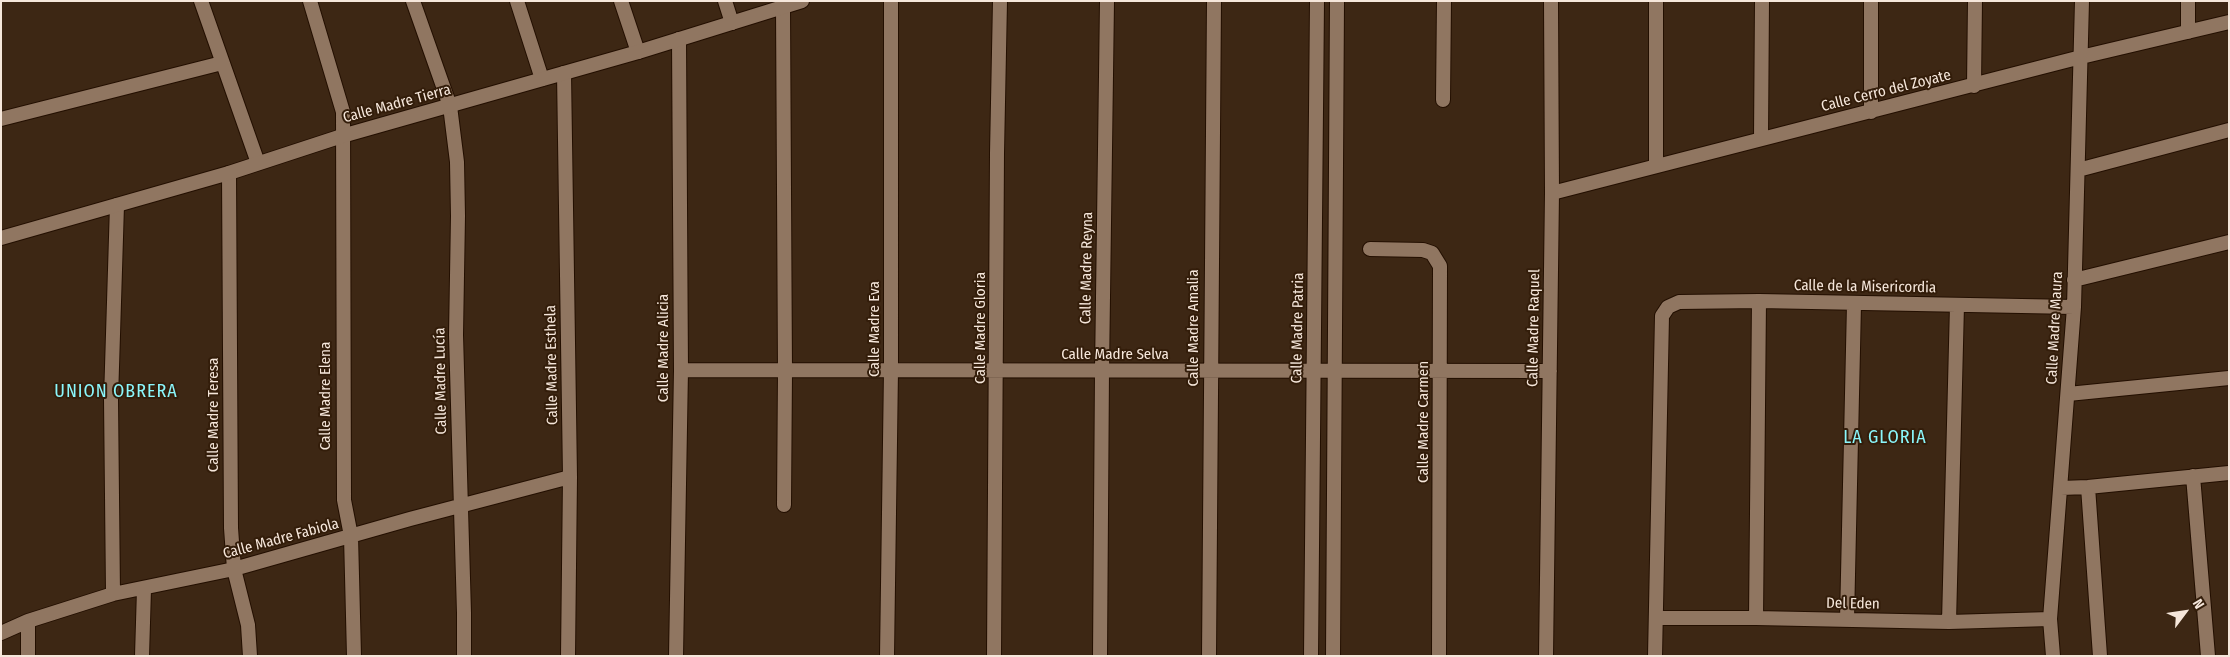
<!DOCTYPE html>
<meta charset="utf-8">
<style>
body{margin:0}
#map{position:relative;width:2230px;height:657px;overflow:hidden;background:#3d2714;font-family:"Fira Sans Condensed",sans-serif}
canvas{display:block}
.frame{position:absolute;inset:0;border:2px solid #f6e7db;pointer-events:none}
.north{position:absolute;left:2160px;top:587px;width:50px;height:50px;-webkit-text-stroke:4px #331d0a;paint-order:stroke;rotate:59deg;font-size:14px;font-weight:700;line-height:20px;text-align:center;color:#f6e7db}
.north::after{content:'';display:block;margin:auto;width:18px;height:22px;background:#f6e7db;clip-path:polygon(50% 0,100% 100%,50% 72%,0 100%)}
</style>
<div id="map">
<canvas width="2230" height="657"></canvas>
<div class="frame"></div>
<div class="north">N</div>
</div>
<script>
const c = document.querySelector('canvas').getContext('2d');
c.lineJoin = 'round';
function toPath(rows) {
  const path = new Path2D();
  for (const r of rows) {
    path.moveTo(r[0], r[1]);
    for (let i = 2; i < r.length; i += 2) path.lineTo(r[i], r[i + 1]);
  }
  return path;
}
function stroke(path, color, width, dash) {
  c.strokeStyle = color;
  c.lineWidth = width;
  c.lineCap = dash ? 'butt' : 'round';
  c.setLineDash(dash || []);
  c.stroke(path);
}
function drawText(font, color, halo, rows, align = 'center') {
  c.font = font + ' "Fira Sans Condensed",sans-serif';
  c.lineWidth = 4;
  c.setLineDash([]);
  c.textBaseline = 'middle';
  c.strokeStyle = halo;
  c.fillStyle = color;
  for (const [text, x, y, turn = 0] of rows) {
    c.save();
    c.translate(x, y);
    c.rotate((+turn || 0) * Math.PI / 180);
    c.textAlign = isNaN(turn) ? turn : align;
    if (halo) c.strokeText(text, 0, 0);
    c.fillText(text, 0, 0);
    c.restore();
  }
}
const minor = toPath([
 [201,1,258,163],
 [310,1,343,112,344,500,351,536,354,656],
 [413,1,450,106,457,162,458,216,456,335,464,613,464,656],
 [517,1,542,79],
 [621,1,638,52],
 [725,1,732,23],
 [783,7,785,372,784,505],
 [2188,32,2188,1],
 [564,73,570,477,568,656],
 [1974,86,1975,1],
 [1443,100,1444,1],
 [1871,112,1871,1],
 [1,119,222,63],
 [1761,138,1762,1],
 [1656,165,1656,1],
 [2078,170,2229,130],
 [229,173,231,528,234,569,248,625,250,656],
 [1552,193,2081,57,2229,22],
 [1370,249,1423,250,1432,253,1440,266,1439,656],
 [2074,280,2229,242],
 [681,370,1550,371],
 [2068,394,2229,378],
 [2193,476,2208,656],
 [2088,487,2100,656],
 [2061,488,2088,487,2229,473],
 [113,594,111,399,117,205],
 [1656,618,1756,618,1949,622,2050,619],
 [1756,618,1759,301],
 [1847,620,1854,304],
 [28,621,28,656],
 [1949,622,1957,305],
 [1,633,28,621,113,594,234,569,410,519,570,477],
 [142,656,144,589],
 [676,656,681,370,679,39],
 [887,656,891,370,891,1],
 [994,656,997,153,1000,1],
 [1100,656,1102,371,1107,1],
 [1209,656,1214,1],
 [1546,656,1552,193,1551,1],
 [1655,656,1662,316,1668,307,1679,302,1759,301,2074,307],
 [2053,656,2050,619,2074,307,2082,1]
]);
const tertiary = toPath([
 [1,238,229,173,342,136,638,52,802,1],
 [1311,656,1317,1],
 [1333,656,1337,1]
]);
stroke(minor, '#230f00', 16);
stroke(tertiary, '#230f00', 16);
stroke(minor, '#907661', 14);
stroke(tertiary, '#907661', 14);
drawText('15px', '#f6e7db', '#331d0a', [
 ["Calle Cerro del Zoyate",1886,91,-14],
 ["Calle Madre Tierra",397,104,-15],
 ["Calle Madre Reyna",1087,268,-89],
 ["Calle de la Misericordia",1865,287,1],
 ["Calle Madre Gloria",981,328,-90],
 ["Calle Madre Amalia",1194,328,-90],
 ["Calle Madre Patria",1298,328,-89],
 ["Calle Madre Raquel",1534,328,-89],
 ["Calle Madre Maura",2055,328,-87],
 ["Calle Madre Eva",875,329,-90],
 ["Calle Madre Alicia",664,348,-90],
 ["Calle Madre Selva",1115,355],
 ["Calle Madre Esthela",552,365,-91],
 ["Calle Madre Lucía",441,381,-91],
 ["Calle Madre Elena",326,396,-90],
 ["Calle Madre Teresa",214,415,-90],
 ["Calle Madre Carmen",1424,422,-90],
 ["Calle Madre Fabiola",281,539,-15],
 ["Del Eden",1853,604,1]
]);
c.letterSpacing = '1px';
drawText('18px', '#8bf7fc', '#331d0a', [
 ["UNION OBRERA",116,392],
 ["LA GLORIA",1885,438]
]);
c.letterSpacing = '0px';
</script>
